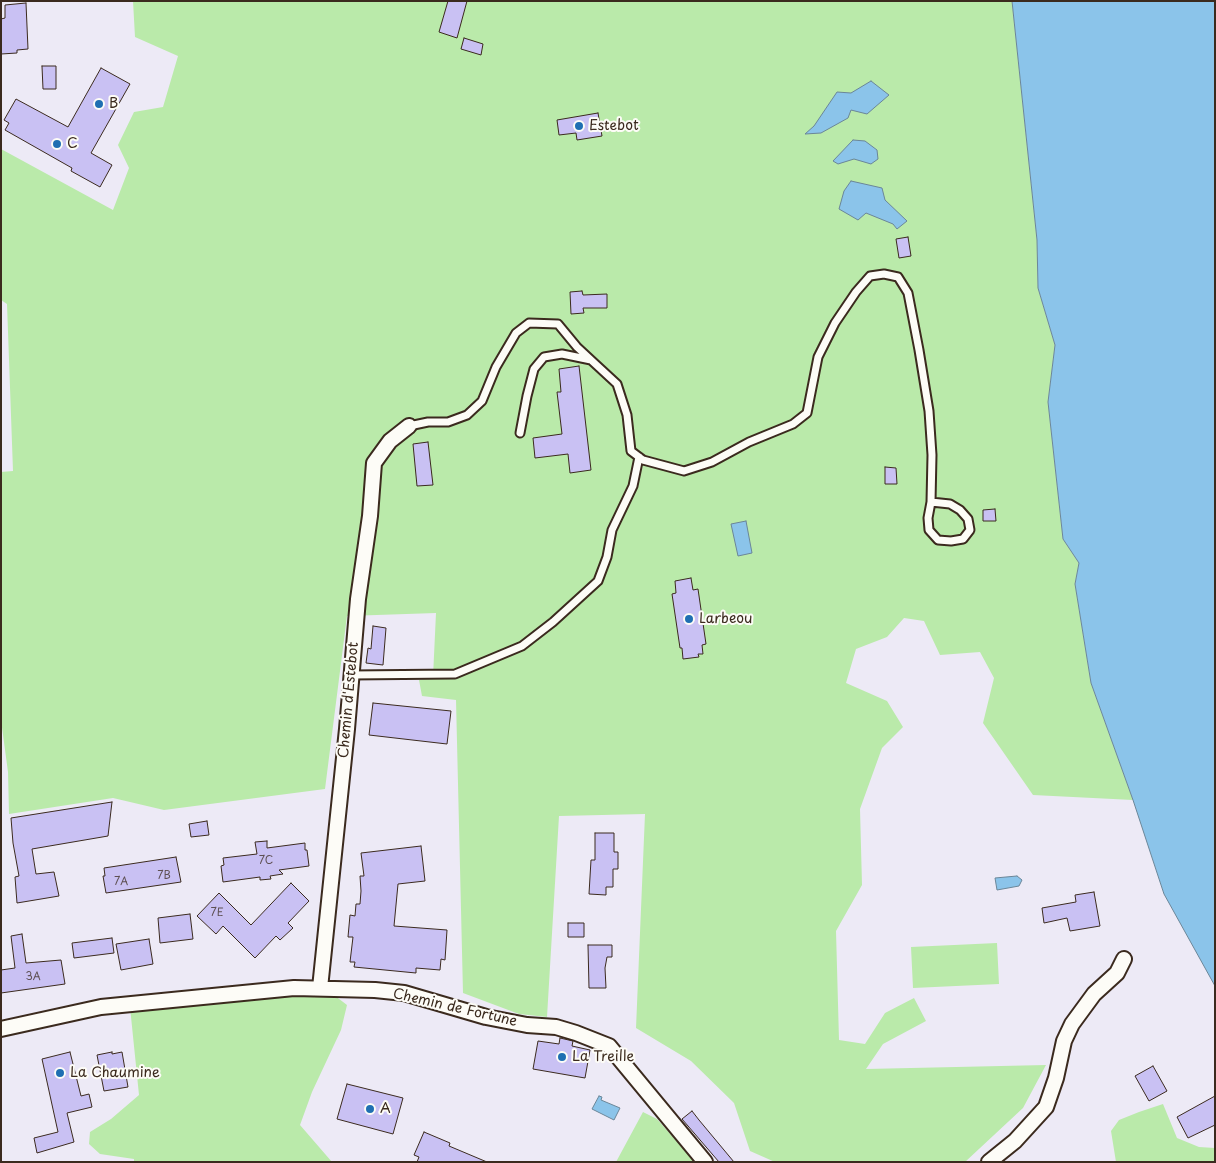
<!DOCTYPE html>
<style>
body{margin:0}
#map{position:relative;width:1216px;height:1163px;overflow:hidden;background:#edeaf6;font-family:"Playpen Sans",sans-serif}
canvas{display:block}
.frame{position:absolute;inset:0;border:2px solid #3b2a1e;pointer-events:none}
</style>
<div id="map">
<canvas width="1216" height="1163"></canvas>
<div class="frame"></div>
</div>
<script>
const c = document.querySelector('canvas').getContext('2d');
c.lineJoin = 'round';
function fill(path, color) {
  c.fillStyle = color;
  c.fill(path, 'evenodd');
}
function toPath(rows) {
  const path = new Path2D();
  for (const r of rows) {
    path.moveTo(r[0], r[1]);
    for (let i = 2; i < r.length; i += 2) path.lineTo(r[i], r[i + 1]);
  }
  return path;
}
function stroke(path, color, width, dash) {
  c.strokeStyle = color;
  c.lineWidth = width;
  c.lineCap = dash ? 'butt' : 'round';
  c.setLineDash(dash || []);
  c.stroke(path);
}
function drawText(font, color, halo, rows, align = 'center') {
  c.font = font + ' "Playpen Sans",sans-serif';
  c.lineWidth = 4;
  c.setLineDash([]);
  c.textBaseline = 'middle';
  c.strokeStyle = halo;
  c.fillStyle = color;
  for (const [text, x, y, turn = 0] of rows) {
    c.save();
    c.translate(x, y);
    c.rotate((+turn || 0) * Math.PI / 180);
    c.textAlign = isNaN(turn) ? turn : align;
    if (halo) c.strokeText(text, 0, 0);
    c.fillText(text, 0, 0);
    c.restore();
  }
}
fill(toPath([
 [133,1,1012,1,1037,240,1038,288,1055,345,1048,402,1063,539,1079,563,1075,584,1091,683,1133,800,1033,795,983,723,994,678,980,652,940,655,924,621,904,618,887,637,856,649,846,683,887,701,903,727,882,748,860,809,862,885,836,931,839,1040,865,1044,885,1013,914,998,926,1021,883,1044,866,1069,1046,1065,1023,1108,965,1162,775,1162,750,1151,734,1103,691,1061,636,1028,645,814,559,816,547,1017,519,1014,463,993,456,700,422,696,419,680,433,677,436,613,347,616,325,789,164,810,113,798,9,814,8,772,1,720,1,472,13,471,7,304,1,300,1,149,113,210,129,168,118,145,134,112,163,107,178,56,135,37],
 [997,943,999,984,913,988,911,947],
 [330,992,347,1005,341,1030,312,1092,300,1125,332,1162,134,1162,134,1159,100,1154,89,1144,90,1132,111,1119,139,1095,130,1007],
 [1163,1104,1177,1138,1199,1147,1215,1148,1215,1162,1116,1162,1111,1131,1119,1120,1139,1112],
 [643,1112,657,1119,695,1162,616,1162]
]), '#baeaaa');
const water = toPath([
 [1012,1,1215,1,1215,986,1164,894,1133,800,1091,683,1075,584,1079,563,1063,539,1048,402,1055,345,1038,288,1037,240,1012,1],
 [871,81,889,95,867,114,851,110,848,118,821,133,805,134,814,126,837,92,851,93,871,81],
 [853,140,865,141,877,150,878,159,871,164,854,159,838,164,833,161,853,140],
 [851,181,882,188,885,200,907,221,897,229,893,224,866,213,858,220,839,209,844,191,851,181],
 [746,521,752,553,738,556,731,524,746,521],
 [1017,876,1022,880,1019,886,997,890,995,878,1017,876],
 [599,1096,602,1097,601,1100,620,1108,614,1120,592,1109,599,1096]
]);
fill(water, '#8bc4ea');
stroke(water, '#6b8698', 1);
const building = toPath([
 [448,1,467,1,457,38,439,32,448,1],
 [26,3,28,49,17,50,17,53,1,54,1,19,5,18,5,5,26,3],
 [464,38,483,44,481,55,461,49,464,38],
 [42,66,56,66,56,89,43,89,42,66],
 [101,68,130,84,91,153,112,165,100,187,71,171,72,168,5,130,9,123,4,120,16,99,68,127,101,68],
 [598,113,602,136,577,140,576,133,559,135,557,120,598,113],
 [908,237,911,256,899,258,896,239,908,237],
 [582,291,583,295,607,294,607,308,583,308,584,313,571,314,570,292,582,291],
 [579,366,591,470,570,473,568,454,535,458,533,438,562,434,557,392,561,392,559,369,579,366],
 [428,442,433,485,417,486,413,444,428,442],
 [885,467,896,468,897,484,885,484,885,467],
 [995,509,996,521,983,521,983,510,995,509],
 [691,578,693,590,698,589,706,644,702,645,703,654,698,654,699,657,683,659,682,648,680,648,672,594,676,593,675,581,691,578],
 [373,626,386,628,383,665,366,663,368,648,371,649,373,626],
 [373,703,451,711,447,744,369,735,373,703],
 [112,802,108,836,32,849,36,874,54,872,59,896,17,903,15,877,19,876,13,843,11,818,112,802],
 [207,821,209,835,191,837,189,824,207,821],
 [595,833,614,833,614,852,618,852,618,869,613,869,613,887,606,887,606,895,589,894,591,860,595,860,595,833],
 [267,841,267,848,305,843,305,850,307,850,309,866,279,870,283,874,270,876,271,879,260,880,260,877,223,882,221,866,224,865,223,858,257,854,255,842,267,841],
 [421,846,425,881,398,884,394,926,447,930,445,960,441,959,440,970,416,968,416,973,354,967,355,962,350,962,353,937,348,937,350,915,355,916,356,904,360,904,361,891,360,876,364,876,361,853,421,846],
 [176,857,181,882,106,893,103,876,105,876,104,868,176,857],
 [291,883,309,901,288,923,293,928,280,940,276,936,255,958,223,926,216,934,197,916,219,893,251,925,291,883],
 [1094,892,1100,926,1070,931,1067,918,1044,923,1042,908,1076,902,1075,895,1094,892],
 [190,914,193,939,160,943,158,918,190,914],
 [568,923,584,923,584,937,568,937,568,923],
 [22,934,26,963,61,960,65,984,1,993,1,970,15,968,11,936,22,934],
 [112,938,114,953,74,958,72,943,112,938],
 [149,939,153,964,121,970,116,944,149,939],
 [588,945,612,945,612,957,607,957,605,968,606,988,589,988,588,945],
 [560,1038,573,1041,572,1046,590,1050,585,1078,533,1069,538,1041,559,1044,560,1038],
 [70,1052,81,1096,89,1094,92,1107,67,1113,74,1142,37,1153,34,1138,58,1132,42,1059,70,1052],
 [112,1052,112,1054,122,1052,128,1087,104,1091,97,1055,112,1052],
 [1153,1066,1167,1091,1149,1101,1135,1076,1153,1066],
 [347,1084,403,1098,393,1134,337,1119,347,1084],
 [1215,1096,1215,1125,1188,1138,1177,1117,1215,1096],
 [692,1111,699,1120,734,1162,719,1162,682,1119,692,1111],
 [424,1132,450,1143,449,1146,487,1162,417,1162,419,1157,414,1155,424,1132]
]);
fill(building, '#c9c1f3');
stroke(building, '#3b2a1e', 1);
const service = toPath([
 [409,426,428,422,448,422,467,415,482,401,496,367,516,333,529,323,558,324,577,347,591,360],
 [520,433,527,396,534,369,544,357,562,354,591,360,617,384,627,415,631,451,643,460,684,471,712,462,749,442,793,424,807,413,818,357,835,323,856,292,870,276,884,274,898,277,908,293,919,350,929,411,932,455,931,502,928,518,929,530,938,540,951,541,963,539,970,530,968,519,960,510,950,504,931,502],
 [351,675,455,674,522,646,553,622,598,581,607,557,612,530,633,486,639,457]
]);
const minor = toPath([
 [320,988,347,729,358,599,370,516,374,463,390,441,409,426],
 [1,1029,101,1007,294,988,375,990,404,993,486,1017,527,1025,556,1027,576,1033,609,1046,705,1162],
 [989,1162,1015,1141,1046,1107,1056,1078,1064,1041,1072,1024,1094,994,1117,973,1124,959]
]);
stroke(service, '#3b2a1e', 11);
stroke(minor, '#3b2a1e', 18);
stroke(service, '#fdfcf7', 7);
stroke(minor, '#fdfcf7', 14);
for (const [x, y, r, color] of [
 [99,104,5,"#1f6fb2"],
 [579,126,5,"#1f6fb2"],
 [57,144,5,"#1f6fb2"],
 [689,619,5,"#1f6fb2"],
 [562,1057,5,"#1f6fb2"],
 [60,1073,5,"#1f6fb2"],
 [370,1109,5,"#1f6fb2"]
]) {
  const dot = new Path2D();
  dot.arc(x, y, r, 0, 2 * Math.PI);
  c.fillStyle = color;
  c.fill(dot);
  stroke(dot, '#fdfcf7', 2);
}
drawText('11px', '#5e5053', null, [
 ["7C",266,861],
 ["7B",164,876],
 ["7A",121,882],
 ["7E",217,913],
 ["3A",33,977]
]);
drawText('14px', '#3b2a1e', '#fdfcf7', [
 ["B",109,104],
 ["Estebot",589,126],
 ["C",67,144],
 ["Larbeou",699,619],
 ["La Treille",572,1057],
 ["La Chaumine",70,1073],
 ["A",380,1109]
], 'left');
drawText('14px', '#3b2a1e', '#fdfcf7', [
 ["Chemin d'Estebot",349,700,-85],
 ["Chemin de Fortune",455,1008,13]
]);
</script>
